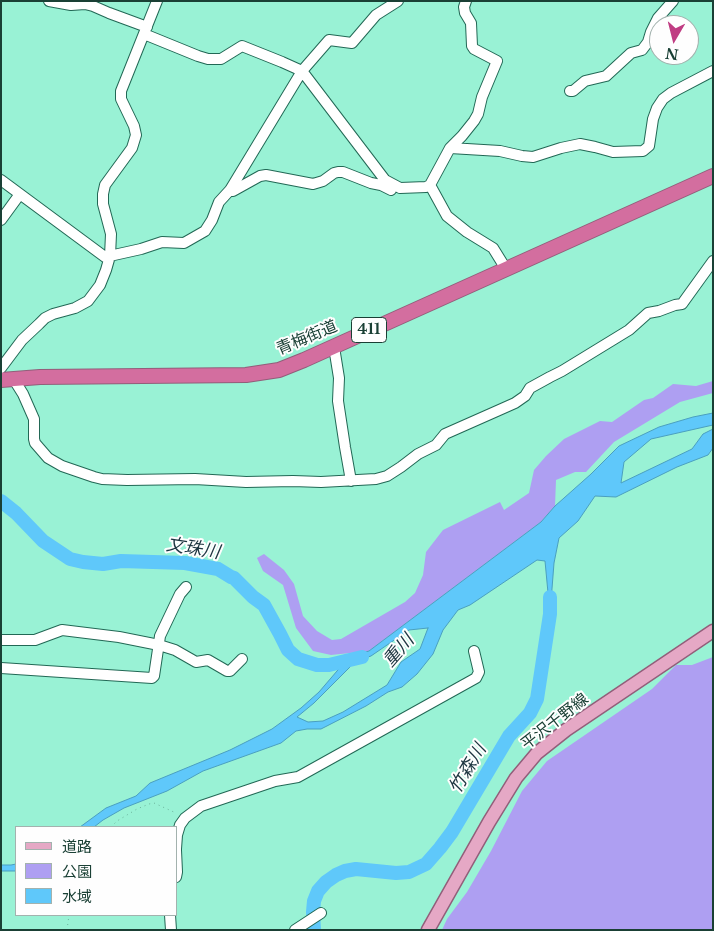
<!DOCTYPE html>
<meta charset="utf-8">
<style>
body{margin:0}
#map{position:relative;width:714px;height:931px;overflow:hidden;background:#99f2d5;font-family:"Libre Baskerville","Noto Sans JP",serif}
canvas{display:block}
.frame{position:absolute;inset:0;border:2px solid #1a4035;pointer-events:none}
.legend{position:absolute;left:15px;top:826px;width:162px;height:90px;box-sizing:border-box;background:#fefefe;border:1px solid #a3b2ae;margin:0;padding:6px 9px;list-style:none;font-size:15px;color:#1a4035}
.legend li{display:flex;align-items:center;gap:10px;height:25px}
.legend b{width:25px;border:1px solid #a3b2ae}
.north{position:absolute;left:649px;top:15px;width:50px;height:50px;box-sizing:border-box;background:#fefefe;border:1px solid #a3b2ae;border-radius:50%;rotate:188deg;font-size:14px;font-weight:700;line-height:20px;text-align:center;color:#1a4035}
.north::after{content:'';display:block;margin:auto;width:18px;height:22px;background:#c03d83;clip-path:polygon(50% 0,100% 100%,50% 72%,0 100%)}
</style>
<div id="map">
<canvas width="714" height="931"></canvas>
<div class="frame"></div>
<ul class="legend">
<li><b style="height:6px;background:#e5a8c5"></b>道路</li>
<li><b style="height:14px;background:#ae9ff2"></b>公園</li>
<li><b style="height:14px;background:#5fc8fa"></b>水域</li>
</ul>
<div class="north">N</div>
</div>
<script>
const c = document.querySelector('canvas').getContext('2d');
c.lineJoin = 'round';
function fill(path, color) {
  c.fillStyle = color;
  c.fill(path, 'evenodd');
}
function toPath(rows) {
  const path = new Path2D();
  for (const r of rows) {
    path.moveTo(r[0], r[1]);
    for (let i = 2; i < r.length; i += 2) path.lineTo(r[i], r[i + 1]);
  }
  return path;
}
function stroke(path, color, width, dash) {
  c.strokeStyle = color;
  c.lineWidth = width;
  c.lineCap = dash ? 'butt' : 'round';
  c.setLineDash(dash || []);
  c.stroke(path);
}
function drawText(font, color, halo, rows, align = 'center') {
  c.font = font + ' "Libre Baskerville","Noto Sans JP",serif';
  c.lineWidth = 4;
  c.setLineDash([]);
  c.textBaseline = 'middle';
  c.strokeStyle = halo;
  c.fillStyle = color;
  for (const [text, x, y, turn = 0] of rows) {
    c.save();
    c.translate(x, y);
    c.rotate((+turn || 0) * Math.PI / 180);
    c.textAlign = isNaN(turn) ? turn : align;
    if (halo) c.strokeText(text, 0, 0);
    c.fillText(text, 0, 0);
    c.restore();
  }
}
fill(toPath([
 [713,381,713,393,680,402,614,442,586,472,575,472,556,480,555,506,541,522,369,651,331,655,313,651,296,628,283,585,263,571,257,558,264,554,284,570,294,584,303,616,317,631,332,640,341,639,405,602,415,593,423,575,426,552,443,530,500,502,504,510,529,493,534,470,546,456,564,439,600,421,612,422,644,400,653,398,673,384,696,386],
 [713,657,713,930,442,930,447,919,467,892,491,851,522,791,547,761,652,689,676,665,692,665]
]), '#ae9ff2');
const water = toPath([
 [713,413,713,425,651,439,624,462,621,483,692,449,703,434,713,429,713,448,708,455,677,467,616,497,595,496,578,521,559,538,554,563,550,614,545,561,537,560,470,605,458,610,443,630,433,654,417,674,402,687,388,692,366,706,321,729,307,729,296,731,281,743,203,771,167,791,124,808,103,820,94,827,80,827,106,808,136,796,150,783,230,750,272,729,301,708,319,692,349,657,369,651,541,522,555,506,591,474,619,446,659,427,693,417,713,413],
 [428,628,420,649,401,662,387,685,343,712,323,721,308,722,297,717,314,703,356,661,371,656,409,630,428,628],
 [16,864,16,871,1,871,1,865,11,865,16,864]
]);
fill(water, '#5fc8fa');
stroke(water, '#4a9fbf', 1);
stroke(toPath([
 [1,501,16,513,43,541,70,559,83,562,103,564,121,561,185,563,218,569,231,577,234,578,253,597,264,605,280,634,288,650,298,659,317,665,329,665,362,657],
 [314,930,313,912,314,901,318,891,326,882,336,875,345,871,356,869,396,873,409,872,426,864,440,848,452,832,509,736,530,713,537,699,550,614,550,597]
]), '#5fc8fa', 14);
const minor = toPath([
 [49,1,71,5,85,4,93,6,109,13,147,27],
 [144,34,198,56,208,59,221,59,242,46,282,62,302,71,385,180,400,188,426,187,430,185,450,148,462,136,474,121,478,114,482,97,497,61,474,49,472,46,471,23,465,13,464,7,466,1],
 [570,91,573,91,585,81,606,76,631,53,642,50,648,42,651,32,658,18,673,1],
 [450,148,500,151,522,156,533,157,561,148,580,144,595,147,613,152,643,151,649,146,653,119,657,108,663,99,671,93,713,71],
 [1,180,105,257,141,249,162,242,184,243,205,231,212,220,219,202,230,190,302,71,329,40,352,43,376,15,398,1],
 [430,185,447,216,467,232,493,248,506,269],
 [230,190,233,191,260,176,266,175,313,184,323,181,334,173,338,172,343,172,371,183,381,185,391,190],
 [1,220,20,194],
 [334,347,339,378,338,401,345,447,351,481],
 [1,368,22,340,39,324,45,318,53,314,75,308,88,301,100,285,106,270,110,256,111,234,103,204,103,194,105,185,132,148,136,135,134,126,121,99,121,91,157,1],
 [13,378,23,394,34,419,34,439,35,443,48,458,62,466,94,477,102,479,127,480,195,479,246,482,293,481,321,482,376,479,387,476,401,467,418,454,436,445,445,434,497,411,515,403,525,396,530,388,550,377,562,371,629,330,648,313,659,311,675,305,682,304,713,261],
 [1,640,35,640,62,630,119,637,159,645,175,650,196,662,208,660,227,671,230,671,242,659],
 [1,668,152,678,154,676,160,636,180,594,186,587],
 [176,849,177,835,180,825,185,818,201,806,275,781,298,777,476,678,479,672,474,651],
 [176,850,177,872,176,877],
 [170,915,171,930],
 [295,930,321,913]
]);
const major = toPath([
 [428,930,489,822,516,778,537,753,566,730,713,631]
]);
const highway = toPath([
 [1,380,40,377,246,375,279,370,304,360,713,176]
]);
stroke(minor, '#226855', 12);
stroke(major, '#925e7a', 15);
stroke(highway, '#925e7a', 16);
stroke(toPath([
 [111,827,117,821,137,809,149,804,154,803,176,813],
 [67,930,69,915]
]), '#6ab099', 1, [1, 4]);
stroke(minor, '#fff', 10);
stroke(major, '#e5a8c5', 12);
stroke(highway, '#d36e9f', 14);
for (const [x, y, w] of [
 [369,330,35]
]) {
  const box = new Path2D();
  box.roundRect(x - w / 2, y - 12.5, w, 25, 4);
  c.fillStyle = '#fefefe';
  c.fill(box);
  stroke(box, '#1a4035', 1);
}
drawText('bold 15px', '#1a4035', null, [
 ["411",369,330]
]);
drawText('16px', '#1a4035', '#fefefe', [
 ["青梅街道",307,338,-23],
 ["平沢千野線",555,722,-38]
]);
drawText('italic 18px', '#1d3540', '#fefefe', [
 ["文珠川",193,549,9],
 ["重川",399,651,-49],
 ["竹森川",468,769,-59]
]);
</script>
